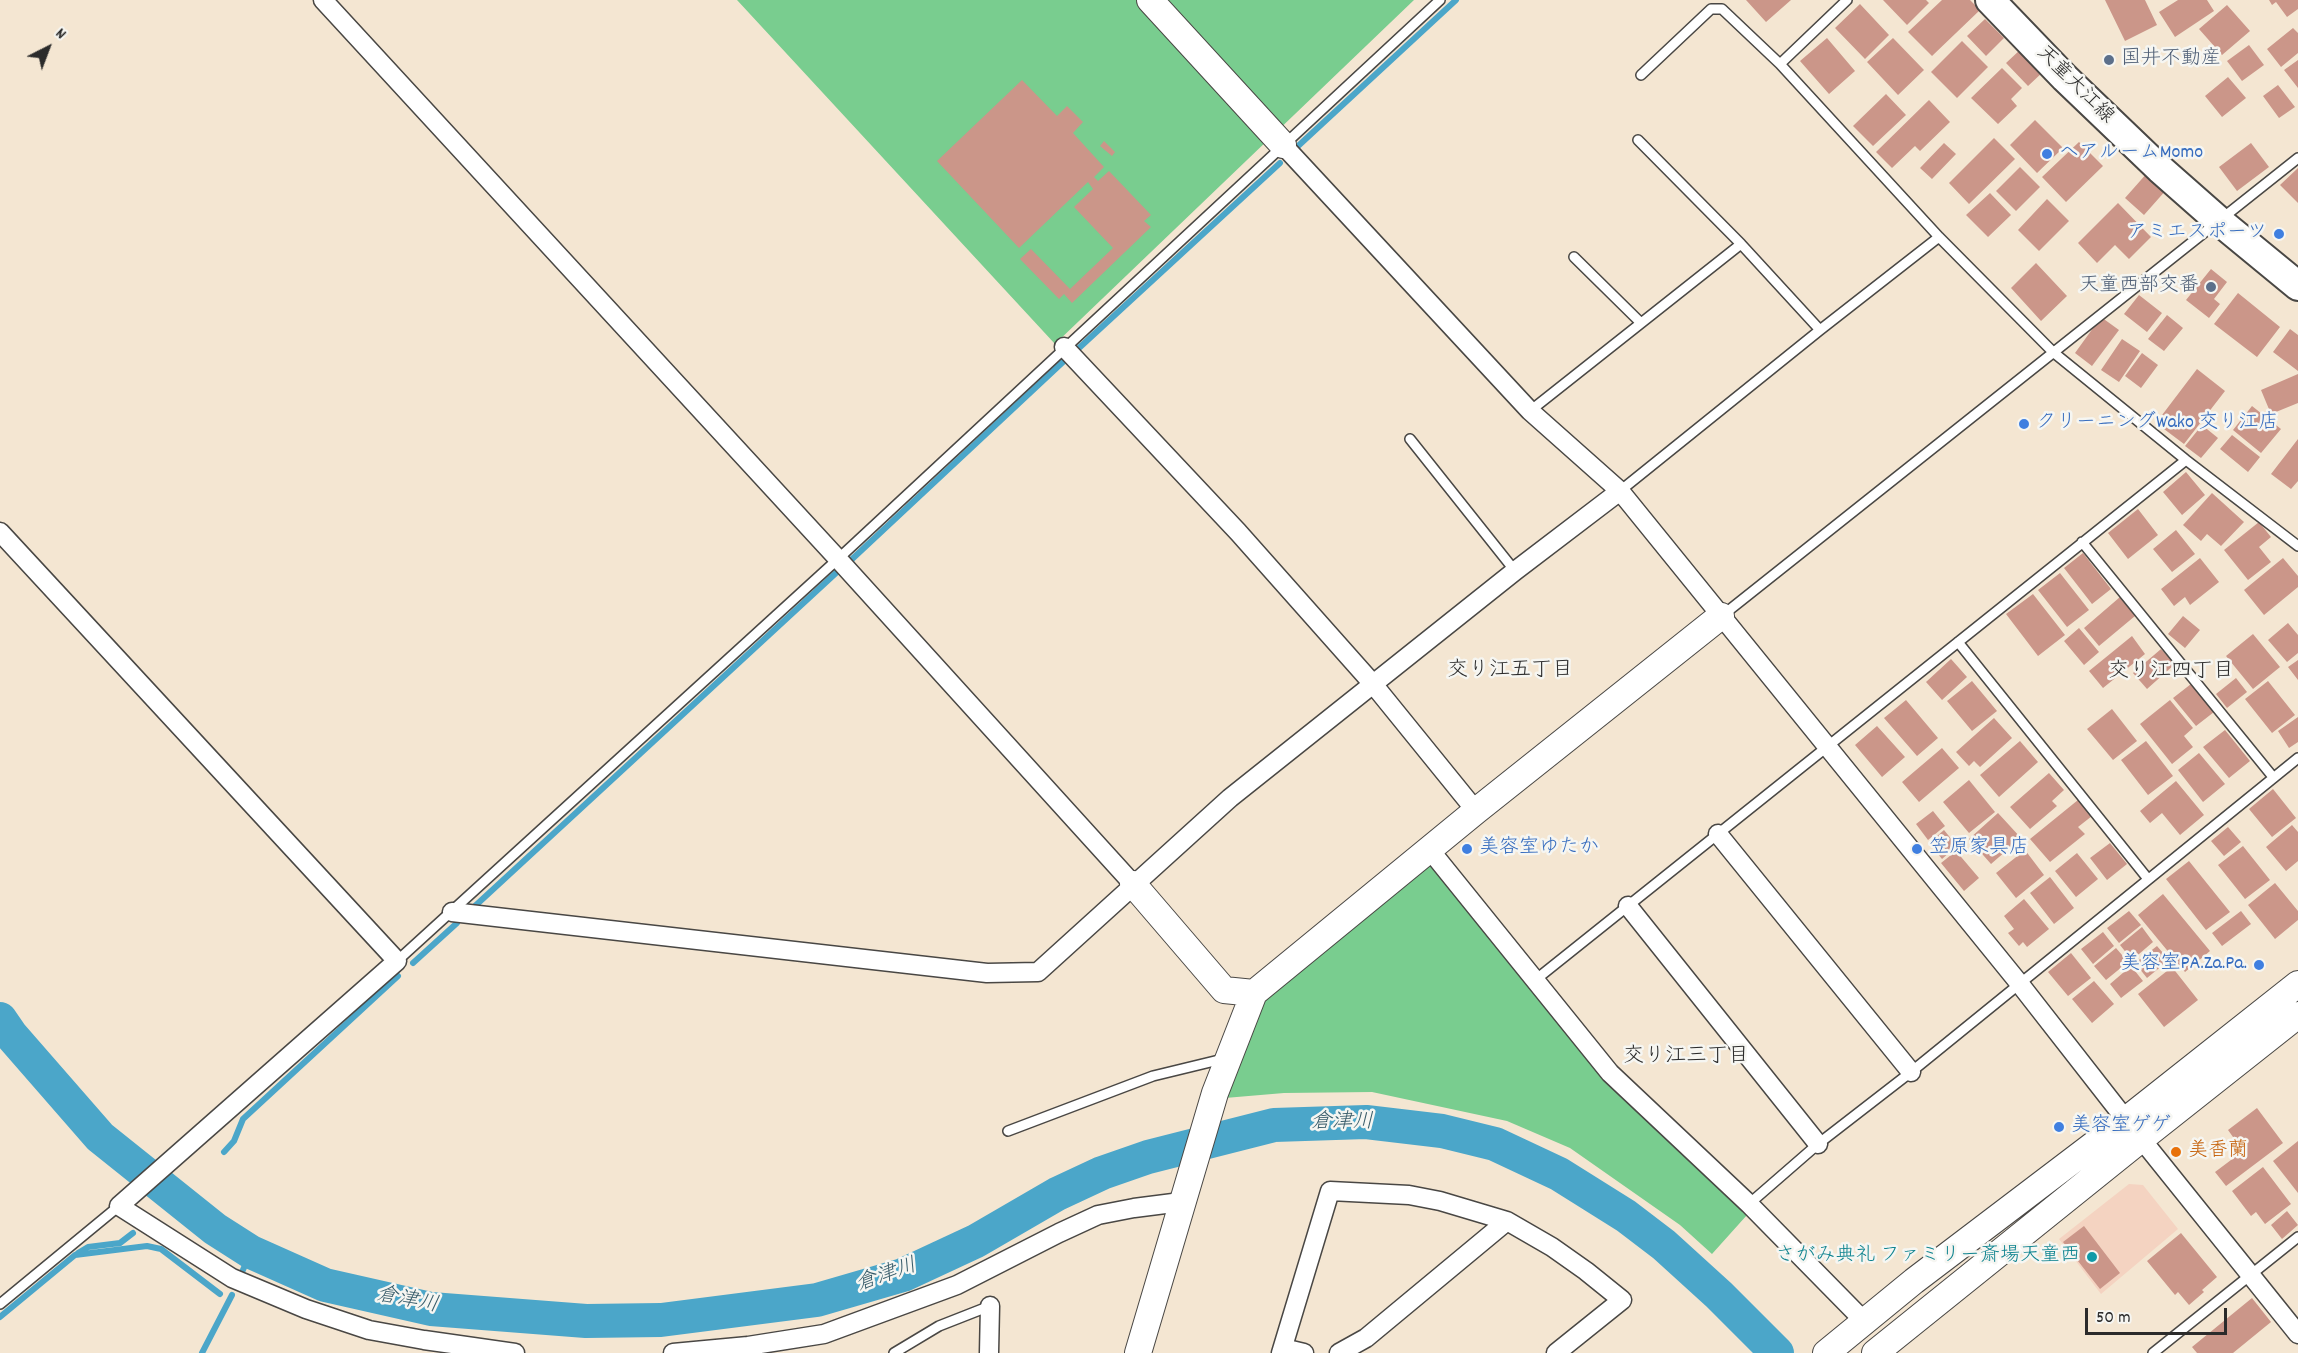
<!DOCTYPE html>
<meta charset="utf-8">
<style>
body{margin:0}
#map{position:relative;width:2298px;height:1353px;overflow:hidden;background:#f4e6d2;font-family:Dekko,sans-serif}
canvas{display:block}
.north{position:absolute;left:18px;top:18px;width:60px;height:60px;-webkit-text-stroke:4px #f6f6f2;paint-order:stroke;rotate:42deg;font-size:16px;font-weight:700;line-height:24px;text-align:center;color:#2b2b2b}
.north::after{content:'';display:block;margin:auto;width:21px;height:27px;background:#2b2b2b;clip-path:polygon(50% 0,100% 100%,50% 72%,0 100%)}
.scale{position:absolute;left:2085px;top:1308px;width:142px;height:27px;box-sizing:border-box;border:3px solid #2b2b2b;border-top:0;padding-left:8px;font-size:18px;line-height:21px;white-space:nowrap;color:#2b2b2b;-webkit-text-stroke:4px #f6f6f2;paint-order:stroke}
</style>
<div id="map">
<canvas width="2298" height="1353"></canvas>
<div class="north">N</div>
<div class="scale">50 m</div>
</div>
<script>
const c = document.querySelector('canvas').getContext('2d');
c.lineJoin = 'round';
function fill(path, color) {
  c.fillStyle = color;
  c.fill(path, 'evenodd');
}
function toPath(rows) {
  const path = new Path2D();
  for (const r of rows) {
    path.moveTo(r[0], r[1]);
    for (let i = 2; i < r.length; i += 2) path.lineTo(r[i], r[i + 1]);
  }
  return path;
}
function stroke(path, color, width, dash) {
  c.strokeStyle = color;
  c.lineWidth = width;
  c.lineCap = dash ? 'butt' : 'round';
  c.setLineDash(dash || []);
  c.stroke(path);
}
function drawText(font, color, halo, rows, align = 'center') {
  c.font = font + ' Dekko,"Klee One",sans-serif';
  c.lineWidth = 5;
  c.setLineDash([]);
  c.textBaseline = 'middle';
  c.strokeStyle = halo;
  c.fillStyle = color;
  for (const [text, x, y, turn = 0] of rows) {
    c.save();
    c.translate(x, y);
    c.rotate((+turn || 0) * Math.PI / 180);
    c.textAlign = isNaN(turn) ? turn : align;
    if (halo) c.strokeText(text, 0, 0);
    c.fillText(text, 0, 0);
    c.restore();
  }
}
fill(toPath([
 [2129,1184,2143,1185,2178,1229,2101,1294,2059,1239]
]), '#f4d3c1');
fill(toPath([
 [737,0,1414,0,1055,344],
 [1429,861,1603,1079,1747,1215,1712,1254,1680,1225,1570,1148,1507,1121,1372,1092,1284,1093,1225,1098,1263,995]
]), '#79cd8f');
stroke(toPath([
 [1297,147,1456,0],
 [1079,348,1280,163],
 [853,565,850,561,1064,361],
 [475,906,836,573],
 [413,963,457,923],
 [224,1152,234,1141,243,1119,398,976],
 [78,1253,88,1247,120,1243,133,1233],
 [242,1272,251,1252],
 [0,1317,75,1255,147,1246,161,1249,220,1294],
 [202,1353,232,1295]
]), '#4ba6c9', 6);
stroke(toPath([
 [0,1019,11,1035,100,1137,215,1229,251,1252,325,1285,431,1309,586,1321,661,1320,817,1300,903,1275,976,1241,1057,1194,1102,1173,1148,1157,1274,1125,1366,1122,1442,1131,1495,1144,1559,1174,1626,1216,1664,1245,1719,1295,1777,1353]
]), '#4ba6c9', 34);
fill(toPath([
 [1746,0,1791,0,1766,22],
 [1883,0,1926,0,1929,3,1907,25],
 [1942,0,1970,0,1980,10,1932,56,1908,32],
 [2105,0,2145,0,2157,25,2125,41],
 [2178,0,2207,0,2214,11,2175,37,2159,12],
 [2269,0,2298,0,2298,9,2287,17,2276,2,2272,5],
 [1860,4,1889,35,1865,59,1835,28],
 [2227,5,2250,31,2222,55,2199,29],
 [1985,19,2004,38,1986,56,1967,36],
 [2293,28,2298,33,2298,53,2281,67,2267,49],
 [1827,38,1855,71,1829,94,1800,61],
 [1893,38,1924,70,1898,95,1867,62],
 [1962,41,1988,67,1957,98,1931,72],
 [2249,45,2264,65,2242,81,2227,61],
 [2021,49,2043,72,2028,86,2006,63],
 [2298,60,2298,88,2284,70],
 [2002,68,2022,88,2011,99,2017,106,1998,124,1971,98],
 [2228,77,2246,98,2222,117,2205,96],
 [1022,80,1057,116,1067,106,1083,122,1073,133,1104,167,1094,177,1098,181,1109,171,1151,215,1144,221,1151,227,1072,303,1064,294,1059,299,1020,259,1031,249,1070,289,1113,248,1074,207,1093,189,1088,182,1019,248,937,161],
 [2278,85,2295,107,2279,118,2263,96],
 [1886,94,1906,115,1873,146,1853,126],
 [1929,100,1950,122,1920,151,1915,146,1892,168,1876,152],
 [2035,120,2063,148,2037,173,2010,145],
 [1994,138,2015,159,1969,204,1949,183],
 [1104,141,1115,152,1112,156,1100,146],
 [2079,142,2103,166,2066,202,2042,177],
 [1944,143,1956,154,1932,179,1920,168],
 [2251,143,2269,167,2237,191,2219,167],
 [2020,167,2040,187,2016,211,1996,191],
 [2298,168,2298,203,2280,185],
 [2148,172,2167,189,2144,215,2125,198],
 [1990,193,2011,215,1988,237,1966,215],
 [2047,199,2069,221,2039,251,2018,230],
 [2118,203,2151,237,2129,259,2115,245,2097,263,2078,243],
 [2036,263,2067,296,2041,321,2011,288],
 [2211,269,2227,282,2214,299,2220,304,2209,318,2186,300],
 [2238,293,2280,327,2257,357,2214,324],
 [2139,295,2162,313,2147,332,2124,314],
 [2167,315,2183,328,2164,351,2148,339],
 [2101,317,2119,330,2092,366,2075,353],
 [2290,329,2298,335,2298,371,2273,352],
 [2122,339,2140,351,2119,382,2101,370],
 [2142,353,2158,365,2141,388,2125,376],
 [2197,369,2225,391,2184,444,2156,423],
 [2298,374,2298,403,2271,414,2261,390],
 [2252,406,2281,429,2261,453,2233,430],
 [2202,425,2218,438,2201,458,2185,446],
 [2232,435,2260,457,2248,472,2220,449],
 [2298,439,2298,481,2291,489,2271,474],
 [2186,472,2205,495,2182,515,2163,492],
 [2212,493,2244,522,2221,546,2207,534,2201,541,2183,525],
 [2138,509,2158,535,2128,559,2108,533],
 [2259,522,2271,537,2259,547,2271,562,2248,580,2224,550],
 [2176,530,2195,554,2172,572,2153,549],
 [2083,553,2111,589,2092,604,2064,568],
 [2200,558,2219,582,2190,605,2185,597,2174,606,2161,589],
 [2283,558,2298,576,2298,587,2264,615,2244,590],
 [2060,573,2089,610,2067,627,2038,590],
 [2033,594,2065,635,2038,656,2006,614],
 [2120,597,2135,616,2099,646,2084,628],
 [2183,616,2200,630,2185,648,2168,634],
 [2288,623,2298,635,2298,653,2287,662,2268,640],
 [2079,628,2099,652,2084,665,2064,641],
 [2253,634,2280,667,2253,689,2226,656],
 [2132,636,2145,654,2103,688,2089,671],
 [2161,649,2175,664,2147,689,2133,673],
 [1951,659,1967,677,1942,700,1926,682],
 [2298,660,2298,680,2288,667],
 [2236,678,2247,692,2227,708,2216,694],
 [1972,681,1997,711,1972,731,1947,701],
 [2268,681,2295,715,2272,733,2245,699],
 [2191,684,2214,712,2196,726,2173,698],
 [1906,700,1938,738,1917,756,1884,718],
 [2170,700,2193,728,2184,736,2193,747,2172,764,2140,724],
 [2112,709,2137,741,2113,760,2087,729],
 [2298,717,2298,742,2289,748,2278,731],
 [1994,718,2012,738,1980,767,1974,761,1969,766,1956,752],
 [1877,726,1905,757,1882,777,1855,745],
 [2225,730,2250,761,2229,778,2203,747],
 [2020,741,2038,762,1999,797,1980,775],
 [2146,741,2173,776,2148,795,2121,760],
 [1942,748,1959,768,1919,802,1902,782],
 [2199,753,2225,784,2203,802,2178,770],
 [2049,773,2064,790,2052,801,2057,806,2030,829,2010,807],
 [1969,780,1995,812,1969,833,1943,802],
 [2176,781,2204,815,2180,835,2162,813,2150,823,2140,811],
 [2273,789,2296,818,2272,837,2249,809],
 [2078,800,2092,816,2078,827,2085,834,2050,862,2030,839],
 [1933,811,1945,826,1928,840,1916,824],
 [1998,813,2021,838,1991,864,1969,839],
 [2292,825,2298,832,2298,861,2286,871,2266,847],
 [2228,827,2241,842,2224,856,2211,841],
 [1944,830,1957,846,1942,859,1929,843],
 [2110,843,2127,864,2107,880,2090,858],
 [2243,846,2270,880,2245,899,2218,865],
 [2025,850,2044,875,2016,898,1996,873],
 [1956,851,1979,878,1964,891,1941,863],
 [2077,853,2098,879,2076,897,2055,871],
 [2189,861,2230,912,2206,930,2166,879],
 [2050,877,2074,908,2054,924,2030,893],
 [2275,883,2298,911,2298,920,2275,939,2248,905],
 [2163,894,2210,951,2185,972,2138,915],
 [2024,899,2049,929,2027,947,2023,942,2019,946,2008,933,2014,929,2004,916],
 [2129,911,2141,925,2119,943,2107,928],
 [2241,911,2251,924,2222,946,2212,933],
 [2142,927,2153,942,2132,960,2120,945],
 [2103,932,2114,946,2093,964,2081,949],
 [2157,946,2169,960,2147,978,2135,963],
 [2116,948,2128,962,2106,980,2094,966],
 [2071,953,2091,978,2068,996,2048,972],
 [2131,966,2143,981,2121,998,2110,984],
 [2172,967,2198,1000,2164,1027,2138,994],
 [2094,981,2114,1004,2092,1023,2072,999],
 [2257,1108,2283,1143,2226,1186,2215,1172,2243,1151,2228,1130],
 [2298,1141,2298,1193,2273,1161],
 [2263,1167,2291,1204,2265,1224,2256,1212,2251,1216,2232,1191],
 [2287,1211,2298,1225,2282,1239,2271,1225],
 [2084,1226,2120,1273,2100,1289,2063,1242],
 [2181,1233,2217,1277,2202,1290,2204,1292,2189,1305,2178,1292,2175,1295,2147,1261],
 [2252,1298,2271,1322,2233,1353,2197,1353,2192,1347]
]), '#cb9689');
const lane = toPath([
 [1847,0,1780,64,1939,237,2053,352,2186,460,2298,546],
 [1641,75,1711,9,1722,9,1780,64],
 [1638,140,1741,244,1820,330],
 [1574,257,1640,322],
 [1530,411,1741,244],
 [1410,439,1515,571],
 [1620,491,1820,330,1939,237],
 [2082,542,2273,777],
 [1723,615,2298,158],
 [1958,642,2148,879],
 [397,961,838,559,1440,0],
 [1534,981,2186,460],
 [1008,1131,1153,1076,1223,1059],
 [1749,1204,1818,1144,1911,1072,2298,758],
 [0,1304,119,1206],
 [894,1353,939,1326,990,1306],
 [2153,1353,2298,1237]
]);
const street = toPath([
 [323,0,838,559,1133,884],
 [1283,145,1530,411,1620,491,2019,983,2126,1120,2298,1334],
 [1064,347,1238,532,1373,684,1476,811],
 [0,532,397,961,119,1206,232,1278,306,1309,369,1330,424,1340,515,1353],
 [1718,834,1911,1072],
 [1430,850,1610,1073,1749,1204,1864,1321],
 [1628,906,1818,1144],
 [452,912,987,973,1038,972,1230,798,1515,571,1620,491],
 [1283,1348,1304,1353],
 [673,1353,748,1346,824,1334,957,1285,1059,1233,1098,1215,1134,1208,1181,1202],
 [989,1353,990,1306],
 [1281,1353,1330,1191,1409,1195,1440,1201,1507,1221,1552,1247,1586,1271,1622,1300,1556,1353],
 [1339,1353,1366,1338,1507,1221]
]);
const secondary = toPath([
 [1150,0,1283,145],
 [1133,884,1224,990,1254,993,1476,811,1721,616],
 [1138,1353,1215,1093,1254,993],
 [1826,1353,1914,1281,2126,1120,2298,984],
 [1875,1353,2141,1139,2298,1015]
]);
const primary = toPath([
 [1990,0,2065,78,2160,169,2219,221,2298,286]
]);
stroke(lane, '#494744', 12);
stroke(street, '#494744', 21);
stroke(secondary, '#494744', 28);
stroke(primary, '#494744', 32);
stroke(lane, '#fff', 9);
stroke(street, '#fff', 18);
stroke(secondary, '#fff', 26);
stroke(primary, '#fff', 28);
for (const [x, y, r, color] of [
 [2109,60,6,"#5c6f8a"],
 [2047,154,6,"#3f7fe0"],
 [2279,234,6,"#3f7fe0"],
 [2211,287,6,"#5c6f8a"],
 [2024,424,6,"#3f7fe0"],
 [1467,849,6,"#3f7fe0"],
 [1917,849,6,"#3f7fe0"],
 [2259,965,6,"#3f7fe0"],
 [2059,1127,6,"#3f7fe0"],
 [2176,1152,6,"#e8710a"],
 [2092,1257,6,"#0f9aa8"]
]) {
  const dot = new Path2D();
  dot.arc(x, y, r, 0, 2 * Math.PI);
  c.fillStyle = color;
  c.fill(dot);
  stroke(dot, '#f6f6f2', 2);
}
drawText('20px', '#4e5e75', '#f6f6f2', [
 ["国井不動産",2121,60],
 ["天童西部交番",2199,287,"right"]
], 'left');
drawText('20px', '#2b2b2b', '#f6f6f2', [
 ["天童大江線",2074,86,45]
]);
drawText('20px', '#366cbe', '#f6f6f2', [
 ["ヘアルームMomo",2059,154],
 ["アミエスポーツ",2267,234,"right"],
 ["クリーニングWako 交り江店",2036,424],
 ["美容室ゆたか",1479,849],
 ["笠原家具店",1929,849],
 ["美容室PA.Za.Pa.",2247,965,"right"],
 ["美容室ゲゲ",2071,1127]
], 'left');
drawText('20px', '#c56008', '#f6f6f2', [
 ["美香蘭",2188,1152]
], 'left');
drawText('20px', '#0d838f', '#f6f6f2', [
 ["さがみ典礼 ファミリー斎場天童西",2080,1257]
], 'right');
drawText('21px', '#2b2b2b', '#f6f6f2', [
 ["交り江五丁目",1510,672],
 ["交り江四丁目",2171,673],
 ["交り江三丁目",1686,1058]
]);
drawText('italic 21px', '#385c6a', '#f6f6f2', [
 ["倉津川",1342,1124],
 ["倉津川",887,1277,-19],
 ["倉津川",407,1302,11]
]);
</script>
